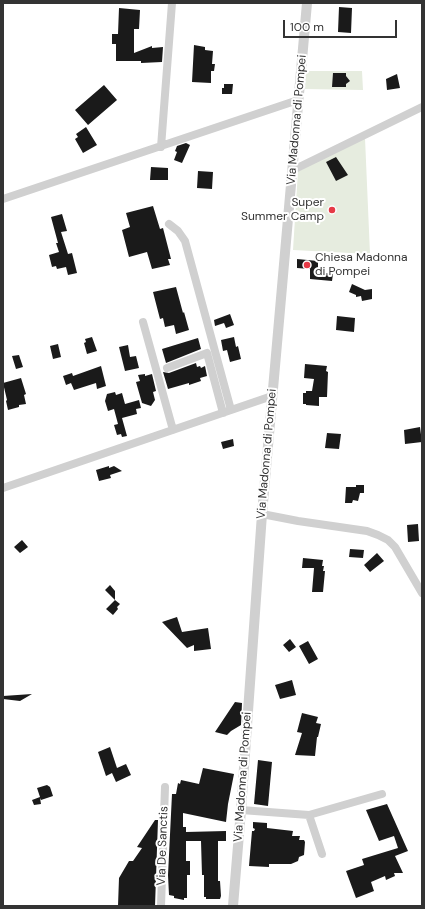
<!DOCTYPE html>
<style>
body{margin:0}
#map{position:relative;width:425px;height:909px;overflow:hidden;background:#fff;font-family:"DM Sans",sans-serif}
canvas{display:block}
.frame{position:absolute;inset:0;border:4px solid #333;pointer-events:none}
.scale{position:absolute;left:283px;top:20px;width:114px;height:18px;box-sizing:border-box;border:2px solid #333;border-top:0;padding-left:5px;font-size:12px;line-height:14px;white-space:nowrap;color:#333;-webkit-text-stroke:3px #fff;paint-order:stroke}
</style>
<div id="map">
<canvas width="425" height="909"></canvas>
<div class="frame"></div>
<div class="scale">100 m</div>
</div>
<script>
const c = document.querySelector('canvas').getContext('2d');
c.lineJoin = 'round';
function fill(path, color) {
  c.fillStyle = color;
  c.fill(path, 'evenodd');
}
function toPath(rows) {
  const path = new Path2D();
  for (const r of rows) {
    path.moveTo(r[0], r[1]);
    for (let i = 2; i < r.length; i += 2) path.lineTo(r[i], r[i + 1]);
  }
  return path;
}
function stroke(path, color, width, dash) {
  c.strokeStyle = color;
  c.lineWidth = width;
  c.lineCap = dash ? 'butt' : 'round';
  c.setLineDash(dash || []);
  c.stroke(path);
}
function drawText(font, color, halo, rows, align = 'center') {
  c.font = font + ' "DM Sans",sans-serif';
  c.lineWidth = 4;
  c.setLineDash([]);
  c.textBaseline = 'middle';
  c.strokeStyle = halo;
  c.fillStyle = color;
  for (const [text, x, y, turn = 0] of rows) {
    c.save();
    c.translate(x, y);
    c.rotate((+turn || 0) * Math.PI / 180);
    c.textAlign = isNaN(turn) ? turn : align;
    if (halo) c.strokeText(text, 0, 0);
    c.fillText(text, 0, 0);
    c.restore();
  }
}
fill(toPath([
 [306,71,362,71,363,90,305,89],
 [365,138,370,254,293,250,298,171]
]), '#e6ecdf');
fill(toPath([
 [339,7,352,8,351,33,338,32],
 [119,8,140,10,139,29,134,29,134,53,152,46,152,48,163,47,162,62,141,63,141,61,116,61,116,44,112,44,112,34,118,34],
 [194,45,205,47,205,50,213,51,212,64,215,64,214,71,211,71,211,83,192,82],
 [333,73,346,73,346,76,350,81,346,84,346,87,332,87],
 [397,74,400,88,387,90,386,79],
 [224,84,233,84,232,94,222,94,222,88,224,88],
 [104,85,117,100,88,125,75,110],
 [86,127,97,145,83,153,75,139,78,137,76,134],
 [186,143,190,145,182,163,174,160,177,152,175,151,177,146],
 [336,157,348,175,336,181,326,162],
 [151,167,168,168,168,180,150,180],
 [198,171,213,172,212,189,197,188],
 [153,206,160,229,163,228,171,259,168,259,170,265,152,269,147,252,129,257,122,230,130,227,126,213],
 [62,214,67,231,61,232,68,254,72,253,77,273,68,275,66,267,57,269,56,266,52,267,49,255,59,252,56,243,58,243,51,217],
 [297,259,318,261,318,272,333,274,332,281,310,279,310,269,297,268],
 [352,284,365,290,372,289,372,299,362,301,361,296,356,297,356,295,349,292],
 [176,287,183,313,184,312,189,330,176,334,174,325,165,327,163,318,160,319,153,292],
 [230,314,234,325,226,328,224,323,215,326,214,320],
 [337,316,355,318,354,332,336,330],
 [92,337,97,351,87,354,84,343,86,342,85,339],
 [234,337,236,347,238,346,241,359,230,362,227,350,223,351,221,340],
 [198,338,201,349,166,363,162,349],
 [58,344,61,357,53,359,50,346],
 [128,345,130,357,136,356,139,368,125,371,119,347],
 [19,355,23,367,16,369,12,356],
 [196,363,197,367,200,366,201,368,205,366,207,376,200,378,201,381,189,385,189,383,168,389,163,372,169,373],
 [305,364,327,366,326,371,328,372,327,397,319,397,319,406,306,405,306,404,303,404,303,393,306,393,306,391,312,391,314,379,304,378],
 [101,366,106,386,97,389,96,383,74,390,71,383,66,385,63,376,72,373,73,376],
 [145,374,145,376,152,374,156,391,153,392,155,400,151,406,142,403,136,382,140,381,138,375],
 [21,378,26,394,24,395,26,404,19,405,19,407,8,410,6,401,7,400,3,383],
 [115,392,116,395,122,393,125,404,139,400,141,408,136,409,137,414,122,418,127,436,122,437,121,434,117,435,114,425,118,424,114,409,108,411,105,401,107,394],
 [420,427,422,442,405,444,404,430],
 [327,433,341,434,339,449,325,448],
 [233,439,234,446,223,449,221,442],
 [109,466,109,468,114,466,122,471,110,475,111,478,99,481,96,470],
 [356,485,364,485,364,493,360,493,358,501,353,500,352,503,345,503,346,487,356,487],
 [418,524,419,541,408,542,407,525],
 [22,540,28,547,20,553,14,547],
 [350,549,364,550,363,558,349,557],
 [377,553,384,561,370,572,364,565],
 [303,558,323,560,322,566,324,566,323,571,325,571,323,592,312,592,314,568,302,568],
 [110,585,115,591,115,600,120,604,117,607,118,609,113,615,106,609,115,600,105,590],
 [177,617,182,632,208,628,211,649,194,651,194,645,187,648,162,622],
 [290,639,296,647,289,652,283,645],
 [308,641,318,659,309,664,299,646],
 [292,680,296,695,280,699,275,685],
 [32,694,20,701,3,699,3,696],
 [235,702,242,703,241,725,231,731,227,735,215,732],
 [302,713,318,717,316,723,321,724,318,737,317,737,315,756,295,755,302,733,297,732],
 [110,747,117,768,126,764,131,775,116,782,112,773,106,776,98,752],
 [258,760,272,762,268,806,254,804],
 [203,768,234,774,228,804,226,822,183,813,183,827,186,827,186,832,226,831,226,841,218,841,218,881,220,881,221,896,220,899,206,899,206,897,204,897,204,875,202,875,201,841,186,841,186,861,190,861,190,875,187,875,187,898,184,898,184,900,174,898,174,896,169,895,168,875,172,794,176,794,178,783,180,784,181,780,199,784],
 [47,785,50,787,53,796,41,800,40,798,41,804,34,805,32,800,40,797,37,788],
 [387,804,408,851,395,856,403,873,394,873,395,876,386,880,385,876,371,882,374,891,356,898,346,871,364,865,362,859,398,848,394,836,379,841,366,810],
 [155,820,158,820,155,906,118,906,119,878,129,861,133,861,142,848,137,847],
 [253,822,267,823,267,828,293,831,292,836,300,836,299,840,304,840,305,842,304,855,299,857,298,861,291,864,269,864,269,867,249,866,252,831,254,831,255,829,253,828]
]), '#1a1a1a');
stroke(toPath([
 [161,147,172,3],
 [293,170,422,107],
 [3,199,298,100],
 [169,224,178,231,185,241,231,410],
 [143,322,173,430],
 [167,368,207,353,223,413],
 [3,488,272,396],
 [262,514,298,521,367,531,378,535,388,540,395,547,422,593],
 [241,810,309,815,382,794],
 [309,815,322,854],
 [161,906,165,787]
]), '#d0d0d0', 8);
stroke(toPath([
 [233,906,241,810,262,514,307,3]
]), '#d0d0d0', 10);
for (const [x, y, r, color] of [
 [332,210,4,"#e63946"],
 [307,265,4,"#e63946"]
]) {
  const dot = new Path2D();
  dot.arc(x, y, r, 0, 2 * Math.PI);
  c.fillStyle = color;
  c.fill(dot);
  stroke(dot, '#fff', 1.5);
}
drawText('12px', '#333', '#fff', [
 ["Via Madonna di Pompei",297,120,-85],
 ["Via Madonna di Pompei",267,454,-85],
 ["Via Madonna di Pompei",243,777,-86],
 ["Via De Sanctis",163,846,-88]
]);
drawText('12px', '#333', '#fff', [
 ["Super",324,203],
 ["Summer Camp",324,217],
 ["Chiesa Madonna",315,258,"left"],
 ["di Pompei",315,272,"left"]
], 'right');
</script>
